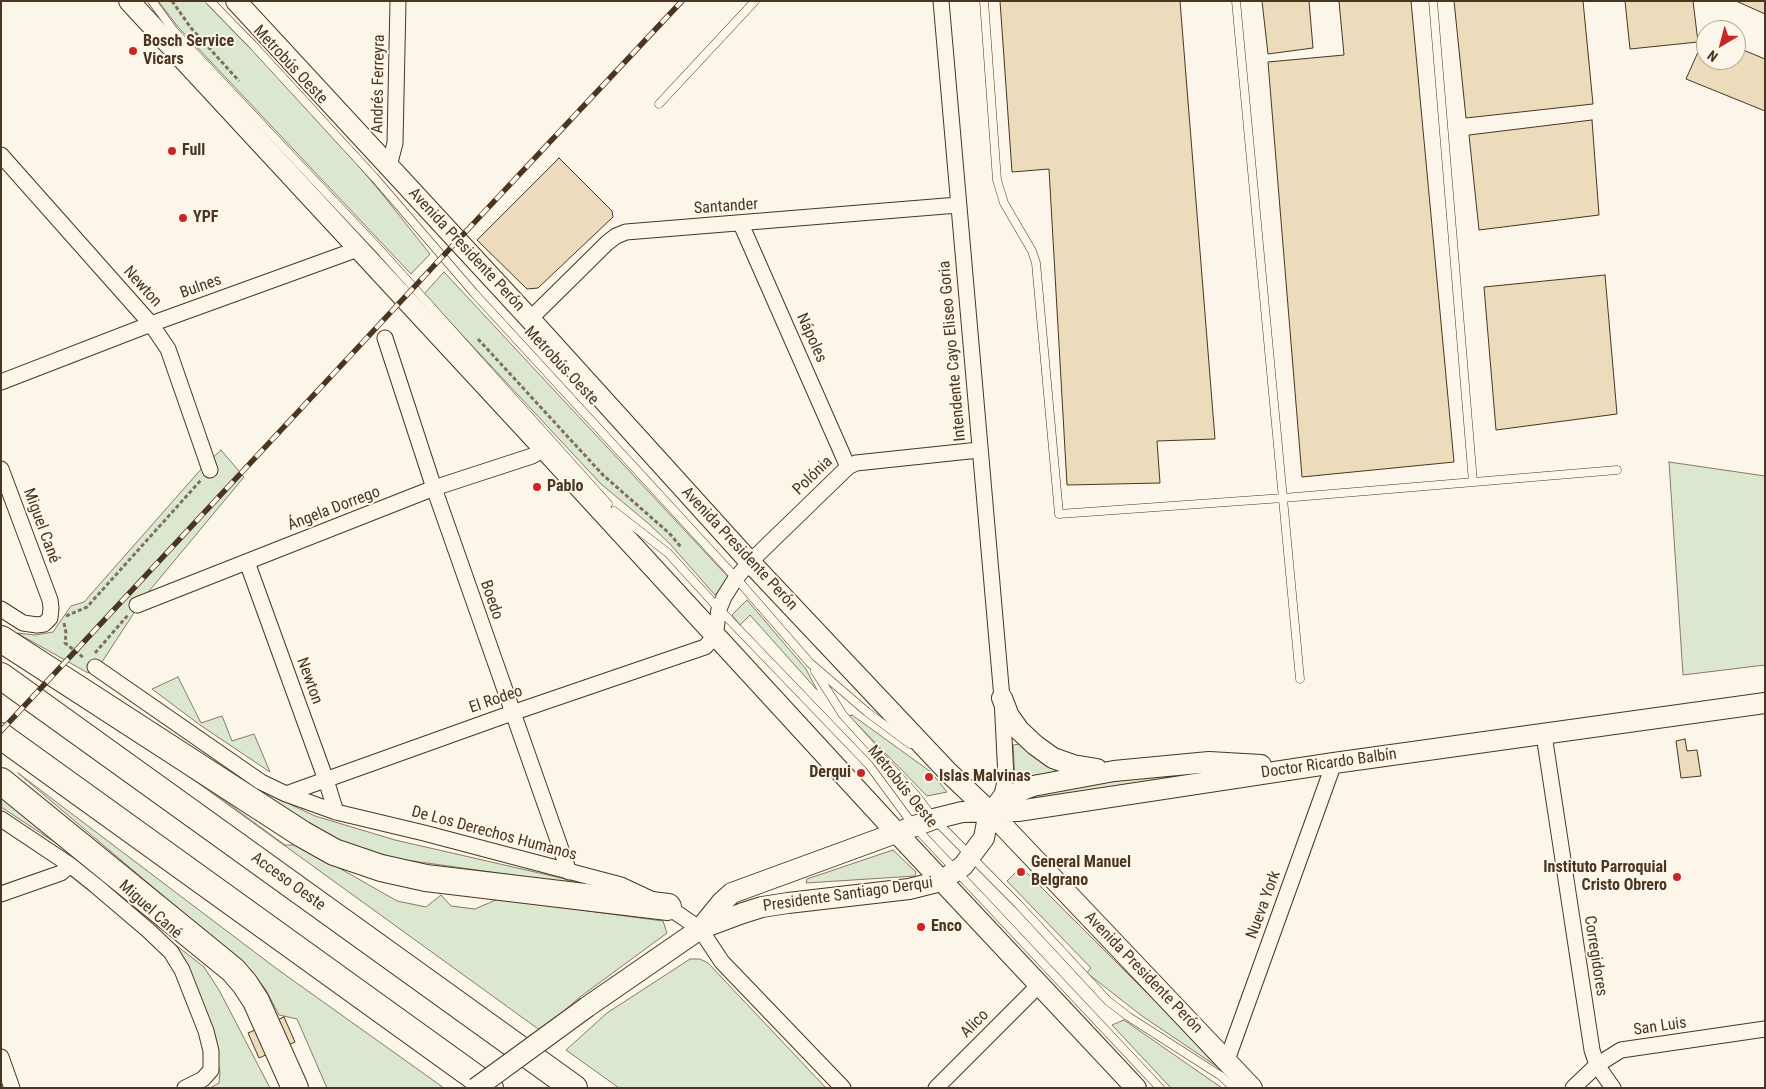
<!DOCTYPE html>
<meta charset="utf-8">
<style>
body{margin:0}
#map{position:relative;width:1766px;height:1089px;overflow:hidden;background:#fbf6e9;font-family:"Roboto Condensed",sans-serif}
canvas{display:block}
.frame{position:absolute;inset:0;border:2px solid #4a3520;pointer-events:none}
.north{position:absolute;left:1696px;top:20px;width:50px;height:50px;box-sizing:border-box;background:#fbf6e9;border:1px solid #b4a999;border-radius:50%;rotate:217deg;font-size:14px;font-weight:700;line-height:20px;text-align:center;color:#4a3520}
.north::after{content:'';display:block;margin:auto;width:18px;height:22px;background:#c62828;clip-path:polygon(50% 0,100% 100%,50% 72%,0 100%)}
</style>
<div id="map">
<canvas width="1766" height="1089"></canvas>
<div class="frame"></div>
<div class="north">N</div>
</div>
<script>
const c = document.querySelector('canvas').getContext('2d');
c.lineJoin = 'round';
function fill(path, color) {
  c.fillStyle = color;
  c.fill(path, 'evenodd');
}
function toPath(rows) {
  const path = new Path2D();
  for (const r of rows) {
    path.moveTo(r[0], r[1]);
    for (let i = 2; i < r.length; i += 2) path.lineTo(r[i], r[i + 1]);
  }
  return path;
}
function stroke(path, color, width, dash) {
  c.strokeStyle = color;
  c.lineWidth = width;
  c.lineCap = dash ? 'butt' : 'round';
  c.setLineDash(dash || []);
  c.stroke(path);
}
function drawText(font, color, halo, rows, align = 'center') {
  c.font = font + ' "Roboto Condensed",sans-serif';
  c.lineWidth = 4;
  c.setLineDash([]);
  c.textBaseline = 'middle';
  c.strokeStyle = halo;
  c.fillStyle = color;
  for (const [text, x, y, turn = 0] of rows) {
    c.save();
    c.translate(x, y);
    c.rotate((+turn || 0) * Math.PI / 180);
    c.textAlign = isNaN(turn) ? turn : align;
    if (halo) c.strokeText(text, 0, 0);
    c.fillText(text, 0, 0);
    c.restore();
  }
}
const green = toPath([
 [158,1,207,1,246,35,379,190,430,254,411,274,179,28,158,1],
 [444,272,730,579,715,595,670,544,649,524,601,484,424,294,444,272],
 [221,450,244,477,145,596,100,665,88,673,17,633,35,635,53,632,71,606,84,602,203,467,221,450],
 [1669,462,1765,476,1765,665,1683,675,1669,462],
 [747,600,806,669,817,690,750,615,740,625,732,615,747,600],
 [178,677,201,723,222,716,232,741,254,734,270,772,200,725,152,689,178,677],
 [67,686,285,845,299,845,397,901,426,907,441,895,451,906,475,909,498,899,663,921,667,933,580,997,541,1031,68,689,67,686],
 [852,715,931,772,947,792,927,796,849,716,852,715],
 [1020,744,1067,773,1023,781,1015,780,1013,745,1020,744],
 [1207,767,1249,771,1017,806,1033,794,1207,767],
 [18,773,277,969,444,1088,327,1088,297,1019,279,1015,266,990,251,970,18,773],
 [251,786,315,816,395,840,583,883,584,885,398,859,342,842,294,816,251,786],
 [1,794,65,849,1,807,1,794],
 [893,850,916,872,915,876,806,883,807,879,893,850],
 [1021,867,1228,1074,1142,1016,1087,973,1091,968,1007,881,1021,867],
 [177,946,204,967,219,990,270,1088,210,1088,219,1083,220,1072,209,1020,177,946],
 [690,959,700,959,708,963,826,1088,619,1088,566,1050,607,1013,690,959],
 [1124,1020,1222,1088,1171,1088,1112,1025,1124,1020]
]);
fill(green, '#dce7d0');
stroke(green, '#887966', 1);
const building = toPath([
 [1000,1,1180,1,1215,439,1157,441,1160,483,1067,485,1049,169,1012,172,1000,1],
 [1262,1,1309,1,1313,48,1268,54,1262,1],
 [1339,1,1411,1,1454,462,1302,477,1268,62,1344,55,1339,1],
 [1454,1,1583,1,1593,104,1466,118,1454,1],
 [1625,1,1693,1,1698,42,1630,49,1625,1],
 [1736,1,1765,1,1765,14,1736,1],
 [1706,34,1706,60,1736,60,1736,47,1765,59,1765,111,1686,79,1706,34],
 [1592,120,1599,215,1479,230,1469,135,1592,120],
 [559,158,612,211,613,217,538,288,527,289,477,240,559,158],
 [1605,275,1617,414,1496,430,1484,287,1605,275],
 [1685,739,1687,751,1697,750,1701,776,1681,778,1676,741,1685,739],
 [284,1017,295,1042,259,1058,248,1033,284,1017]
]);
fill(building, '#ecdcbc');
stroke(building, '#4a3520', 1);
const lane = toPath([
 [152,1,174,31,380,250,608,504],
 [210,1,253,45,375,178,474,293,736,578,810,663,867,712,910,744],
 [984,1,997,180,1004,203,1032,251,1036,263,1059,514,1283,498,1617,470],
 [1236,1,1300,679],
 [1433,1,1473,482],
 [659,104,755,1],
 [614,511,668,553,719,609,869,765,914,826,1160,1088],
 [815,671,843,715,915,794,934,819,1018,904,1108,1001,1129,1017,1221,1076,1234,1088]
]);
const street = toPath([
 [941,1,1002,698,1006,778,1002,794,993,806],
 [1,155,151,324,168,349,210,470],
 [389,166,395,143,398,1],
 [741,224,848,467],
 [530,319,607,243,616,236,626,232,958,205],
 [385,338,434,488,569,872],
 [1,382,151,324,358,249],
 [1,469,50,600,51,608,50,618,44,624,37,625,23,623,1,609],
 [247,562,326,780,336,812],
 [137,605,434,488,532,456,544,449],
 [95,667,261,782,286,794,336,812,424,833,621,885,668,907,700,929,722,962,843,1088],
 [1544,735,1592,1050,1597,1065,1613,1088],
 [286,794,512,713,705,647,715,636,719,609,724,597,736,578,750,562,848,467,856,463,979,450],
 [1,819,70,865,95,885,149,931,171,952,182,970,206,1031,211,1051,211,1070,203,1079,185,1088],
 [1,894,61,873,70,865],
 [1,1057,12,1088],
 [1227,1060,1334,763],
 [936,1088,1039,985],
 [1573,1088,1597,1065,1621,1050,1765,1029]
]);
const secondary = toPath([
 [129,1,544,449,896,832,1136,1088],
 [236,1,530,319,750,562,948,772,989,811,1252,1088],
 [1002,698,1009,716,1019,730,1035,745,1053,758,1073,765,1097,769],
 [989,811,1020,791,1033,786,1114,771,1209,762,1261,765],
 [700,929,721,903,732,893,934,819,962,812,1018,811,1334,763,1765,703],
 [587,1007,700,929,743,913,762,907,788,903,909,889,941,881,963,866,984,838,989,811]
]);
const highway = toPath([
 [1,639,302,834,334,852,381,868,426,878,668,907],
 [1,676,574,1088],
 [1,736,490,1088],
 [1,781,233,970,245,984,256,1001,295,1088]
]);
stroke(lane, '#4a3520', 9);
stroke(street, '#4a3520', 17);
stroke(secondary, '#4a3520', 22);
stroke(highway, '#4a3520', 28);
stroke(toPath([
 [172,1,191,28,239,81],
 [478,339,603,475,669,533,681,547],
 [66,616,87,607,201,480],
 [64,623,66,633,65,643,84,658],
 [95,653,128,615]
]), '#7f6f5c', 3, [4, 2.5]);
stroke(lane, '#fbf6e9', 8);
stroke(street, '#fbf6e9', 15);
stroke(secondary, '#fbf6e9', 20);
stroke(highway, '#fbf6e9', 26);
const rail = toPath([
 [1,731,457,241,682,1]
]);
stroke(rail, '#4a3520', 5.5);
stroke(rail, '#fbf6e9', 4, [11]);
const secondaryBridge = toPath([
 [476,1088,587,1007]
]);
stroke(secondaryBridge, '#4a3520', 22, []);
stroke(secondaryBridge, '#fbf6e9', 20);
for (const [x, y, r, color] of [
 [133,51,5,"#c62828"],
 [172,151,5,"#c62828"],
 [183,218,5,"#c62828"],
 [537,487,5,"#c62828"],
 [861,773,5,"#c62828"],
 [929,777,5,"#c62828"],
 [1021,872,5,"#c62828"],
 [1677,877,5,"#c62828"],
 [921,927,5,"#c62828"]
]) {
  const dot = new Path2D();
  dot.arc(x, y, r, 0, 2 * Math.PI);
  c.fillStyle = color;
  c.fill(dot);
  stroke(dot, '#fbf6e9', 2);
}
drawText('bold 16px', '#4a3520', '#fbf6e9', [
 ["Bosch Service",143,42],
 ["Vicars",143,60],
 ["Full",182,151],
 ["YPF",193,218],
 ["Pablo",547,487],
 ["Derqui",851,773,"right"],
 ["Islas Malvinas",939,777],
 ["General Manuel",1031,863],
 ["Belgrano",1031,881],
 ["Instituto Parroquial",1667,868,"right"],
 ["Cristo Obrero",1667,886,"right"],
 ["Enco",931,927]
], 'left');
drawText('16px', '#4a3520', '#fbf6e9', [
 ["Metrobús Oeste",290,65,47],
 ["Andrés Ferreyra",379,84,-89],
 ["Santander",726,207,-4],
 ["Avenida Presidente Perón",466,250,47],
 ["Newton",142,287,48],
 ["Bulnes",201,287,-20],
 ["Nápoles",811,338,66],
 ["Intendente Cayo Eliseo Goria",953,351,-95],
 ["Metrobús Oeste",561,366,47],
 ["Polónia",813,476,-44],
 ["Ángela Dorrego",334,509,-21],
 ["Miguel Cané",41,526,70],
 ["Avenida Presidente Perón",739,549,47],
 ["Boedo",491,600,71],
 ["Newton",309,681,70],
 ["El Rodeo",496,700,-19],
 ["Doctor Ricardo Balbín",1329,764,-8],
 ["Metrobús Oeste",902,787,51],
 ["De Los Derechos Humanos",494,834,15],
 ["Acceso Oeste",288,882,36],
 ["Presidente Santiago Derqui",848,895,-8],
 ["Nueva York",1264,905,-70],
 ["Miguel Cané",150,910,42],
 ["Corregidores",1595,956,81],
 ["Avenida Presidente Perón",1143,973,46],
 ["Alico",975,1024,-45],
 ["San Luis",1660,1027,-8]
]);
</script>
